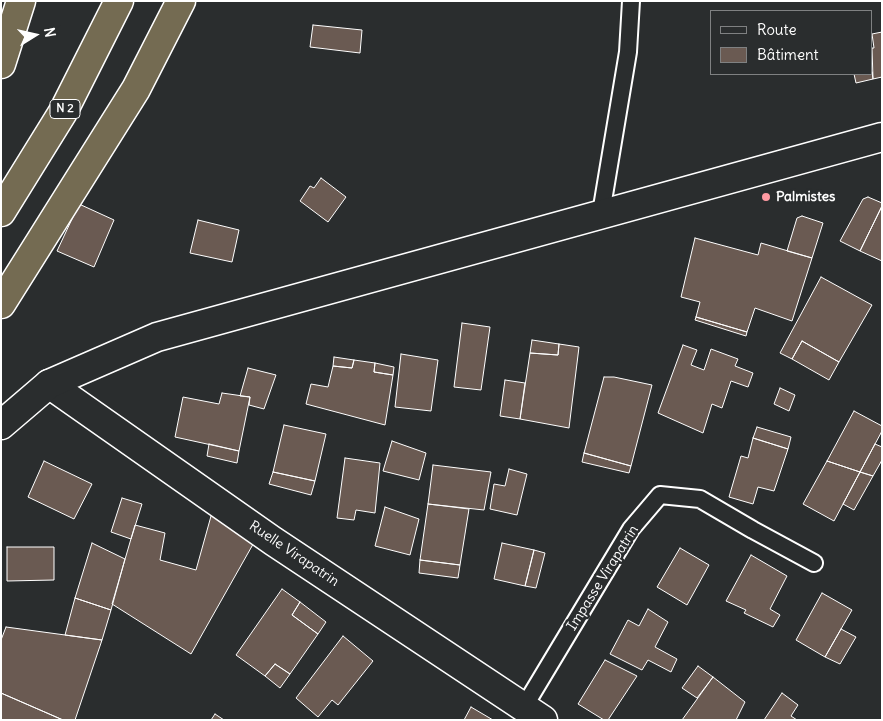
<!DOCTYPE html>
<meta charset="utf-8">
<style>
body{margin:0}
#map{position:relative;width:883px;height:721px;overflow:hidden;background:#2a2d2e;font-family:Delius,sans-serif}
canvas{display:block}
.frame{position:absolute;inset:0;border:2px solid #fff;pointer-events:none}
.legend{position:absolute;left:710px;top:10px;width:162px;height:65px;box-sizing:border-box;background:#2a2d2e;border:1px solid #7f8182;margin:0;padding:6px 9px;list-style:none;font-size:15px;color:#fff}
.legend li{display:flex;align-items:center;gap:10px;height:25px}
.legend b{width:25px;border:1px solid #7f8182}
.north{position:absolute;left:10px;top:10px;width:50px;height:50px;-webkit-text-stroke:4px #2a2d2e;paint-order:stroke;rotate:80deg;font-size:14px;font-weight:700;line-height:20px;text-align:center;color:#fff}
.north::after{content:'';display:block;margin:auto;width:18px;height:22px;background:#fff;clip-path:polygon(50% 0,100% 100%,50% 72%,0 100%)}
</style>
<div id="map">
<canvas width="883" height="721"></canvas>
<div class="frame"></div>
<ul class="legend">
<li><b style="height:6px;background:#2a2d2e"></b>Route</li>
<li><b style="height:14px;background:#6a5a52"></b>Bâtiment</li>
</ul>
<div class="north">N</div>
</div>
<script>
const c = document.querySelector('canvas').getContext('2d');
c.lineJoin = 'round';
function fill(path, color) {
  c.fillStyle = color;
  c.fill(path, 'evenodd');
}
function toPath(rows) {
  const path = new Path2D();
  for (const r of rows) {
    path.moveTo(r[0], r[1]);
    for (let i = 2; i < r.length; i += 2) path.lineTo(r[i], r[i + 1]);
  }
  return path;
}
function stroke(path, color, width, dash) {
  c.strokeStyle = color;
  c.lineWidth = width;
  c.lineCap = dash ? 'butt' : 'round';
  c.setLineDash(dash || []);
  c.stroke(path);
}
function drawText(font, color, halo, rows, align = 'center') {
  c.font = font + ' Delius,sans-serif';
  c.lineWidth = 5;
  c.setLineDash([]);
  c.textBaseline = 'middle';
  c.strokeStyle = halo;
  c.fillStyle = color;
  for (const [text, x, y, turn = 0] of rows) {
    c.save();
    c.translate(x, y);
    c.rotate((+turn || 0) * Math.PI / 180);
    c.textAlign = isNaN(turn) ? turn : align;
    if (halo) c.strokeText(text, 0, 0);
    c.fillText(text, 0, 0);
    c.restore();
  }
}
const building = toPath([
 [313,25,362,30,360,53,310,47,313,25],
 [882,32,882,77,873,79,872,48,874,48,872,34,882,32],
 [872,72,873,79,856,83,854,74,872,74,872,72],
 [321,178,346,197,328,222,300,201,310,186,314,188,321,178],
 [868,197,882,203,882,206,860,251,840,241,863,199,868,197],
 [79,204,114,220,94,267,57,251,79,204],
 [882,206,882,261,860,251,882,206],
 [802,216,823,223,812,258,787,251,797,218,802,216],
 [198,220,239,230,232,262,190,253,198,220],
 [695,238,758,255,761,243,812,258,792,321,755,308,747,332,696,317,700,302,681,297,695,238],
 [821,277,872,305,839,362,802,341,792,359,780,353,821,277],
 [696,317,747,332,746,336,695,320,696,317],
 [462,323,490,327,481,390,454,387,462,323],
 [532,340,559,344,558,355,530,353,532,340],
 [802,341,839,362,829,380,792,359,802,341],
 [559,344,579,347,569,428,520,419,530,353,558,355,559,344],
 [683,345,697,350,691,365,704,370,711,349,738,359,735,366,753,373,748,387,731,381,722,408,712,404,703,433,658,413,683,345],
 [401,354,438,360,431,411,395,407,401,354],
 [334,357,354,360,352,368,333,366,334,357],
 [354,360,375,363,374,372,393,375,385,425,306,404,311,384,328,387,333,366,352,368,354,360],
 [375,363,394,367,393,375,374,372,375,363],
 [248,368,276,375,264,409,249,405,250,397,240,396,248,368],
 [604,377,614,377,652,385,631,466,584,453,604,377],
 [505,380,525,383,520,419,500,416,505,380],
 [780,388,795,395,789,411,774,404,780,388],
 [222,393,250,397,239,451,175,437,183,397,219,404,222,393],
 [854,411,882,426,882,431,860,472,827,461,854,411],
 [284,425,326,434,315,481,273,472,284,425],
 [757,427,791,437,788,449,753,438,757,427],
 [753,438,788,449,774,491,758,487,753,504,729,497,741,456,748,458,753,438],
 [392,441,426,453,419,480,383,471,392,441],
 [209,444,239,451,237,463,207,456,209,444],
 [875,444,882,447,882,460,873,476,860,472,875,444],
 [584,453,631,466,629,473,582,462,584,453],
 [345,458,380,463,375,513,356,510,354,520,337,518,345,458],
 [44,461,92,484,74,519,28,497,44,461],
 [827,461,860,472,834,521,803,504,827,461],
 [433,465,491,472,484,510,428,504,433,465],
 [509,469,527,474,517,515,490,509,494,484,505,486,509,469],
 [273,472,315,481,311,495,269,484,273,472],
 [860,472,873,476,854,510,843,504,860,472],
 [122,498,142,504,131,539,111,532,122,498],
 [428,504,469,509,460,565,420,560,428,504],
 [385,507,419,519,410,555,375,546,385,507],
 [213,509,256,539,191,654,112,604,135,525,165,533,160,560,196,570,213,509],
 [92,543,125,559,111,610,75,598,92,543],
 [502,543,534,550,525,586,494,579,502,543],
 [7,547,54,547,54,580,7,581,7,547],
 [680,548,709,565,687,605,657,587,680,548],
 [534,550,545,553,536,588,525,586,534,550],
 [751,555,787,576,770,609,780,615,773,627,744,613,746,610,726,601,751,555],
 [420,560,460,565,458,578,419,573,420,560],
 [282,589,300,602,292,615,318,634,290,674,275,664,265,676,236,655,282,589],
 [822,593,852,610,825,657,796,640,822,593],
 [75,598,111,610,102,640,65,635,75,598],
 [300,602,326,622,318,634,292,615,300,602],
 [648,609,668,622,655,647,677,659,671,672,648,660,642,670,610,654,628,620,639,626,648,609],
 [6,627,102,640,75,720,63,720,1,693,1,640,6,627],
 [841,629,856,637,840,664,825,657,841,629],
 [343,636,373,661,338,705,332,700,318,717,296,698,343,636],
 [605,660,637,676,608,720,604,720,578,704,605,660],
 [275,664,290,674,280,688,265,676,275,664],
 [698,666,713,677,697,698,682,688,698,666],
 [713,677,745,702,736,720,682,720,713,677],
 [1,693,63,720,1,720,1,693],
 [782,693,798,705,791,716,797,720,764,720,782,693],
 [471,707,493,720,464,720,471,707],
 [215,714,224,720,211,720,215,714]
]);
fill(building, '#6a5a52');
stroke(building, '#fff', 1);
const service = toPath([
 [601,213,628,52,631,1],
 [524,707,631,529,660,495,700,499,753,530,814,563]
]);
const minor = toPath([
 [49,384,273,541,543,720]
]);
const tertiary = toPath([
 [1,425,49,384,157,337,882,137]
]);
const trunk = toPath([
 [1,64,21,1],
 [1,212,63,112,119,1],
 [1,304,136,89,181,1]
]);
stroke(service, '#fff', 20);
stroke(minor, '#fff', 31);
stroke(tertiary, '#fff', 31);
stroke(trunk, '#fff', 31);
stroke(service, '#2a2d2e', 16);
stroke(minor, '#2a2d2e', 28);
stroke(tertiary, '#2a2d2e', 28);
stroke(trunk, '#746b52', 28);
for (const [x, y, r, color] of [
 [766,197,5,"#ff9aa2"]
]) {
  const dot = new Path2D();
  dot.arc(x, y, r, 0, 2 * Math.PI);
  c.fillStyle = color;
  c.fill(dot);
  stroke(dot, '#2a2d2e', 2);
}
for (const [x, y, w] of [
 [65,109,30]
]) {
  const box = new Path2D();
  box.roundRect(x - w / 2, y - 9.5, w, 19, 4);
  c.fillStyle = '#2a2d2e';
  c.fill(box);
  stroke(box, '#fff', 1);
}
drawText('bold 12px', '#fff', null, [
 ["N 2",65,109]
]);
drawText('bold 14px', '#fff', '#2a2d2e', [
 ["Palmistes",776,197]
], 'left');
drawText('14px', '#fff', '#2a2d2e', [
 ["Ruelle Virapatrin",294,554,34],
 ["Impasse Virapatrin",603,578,-58]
]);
</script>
